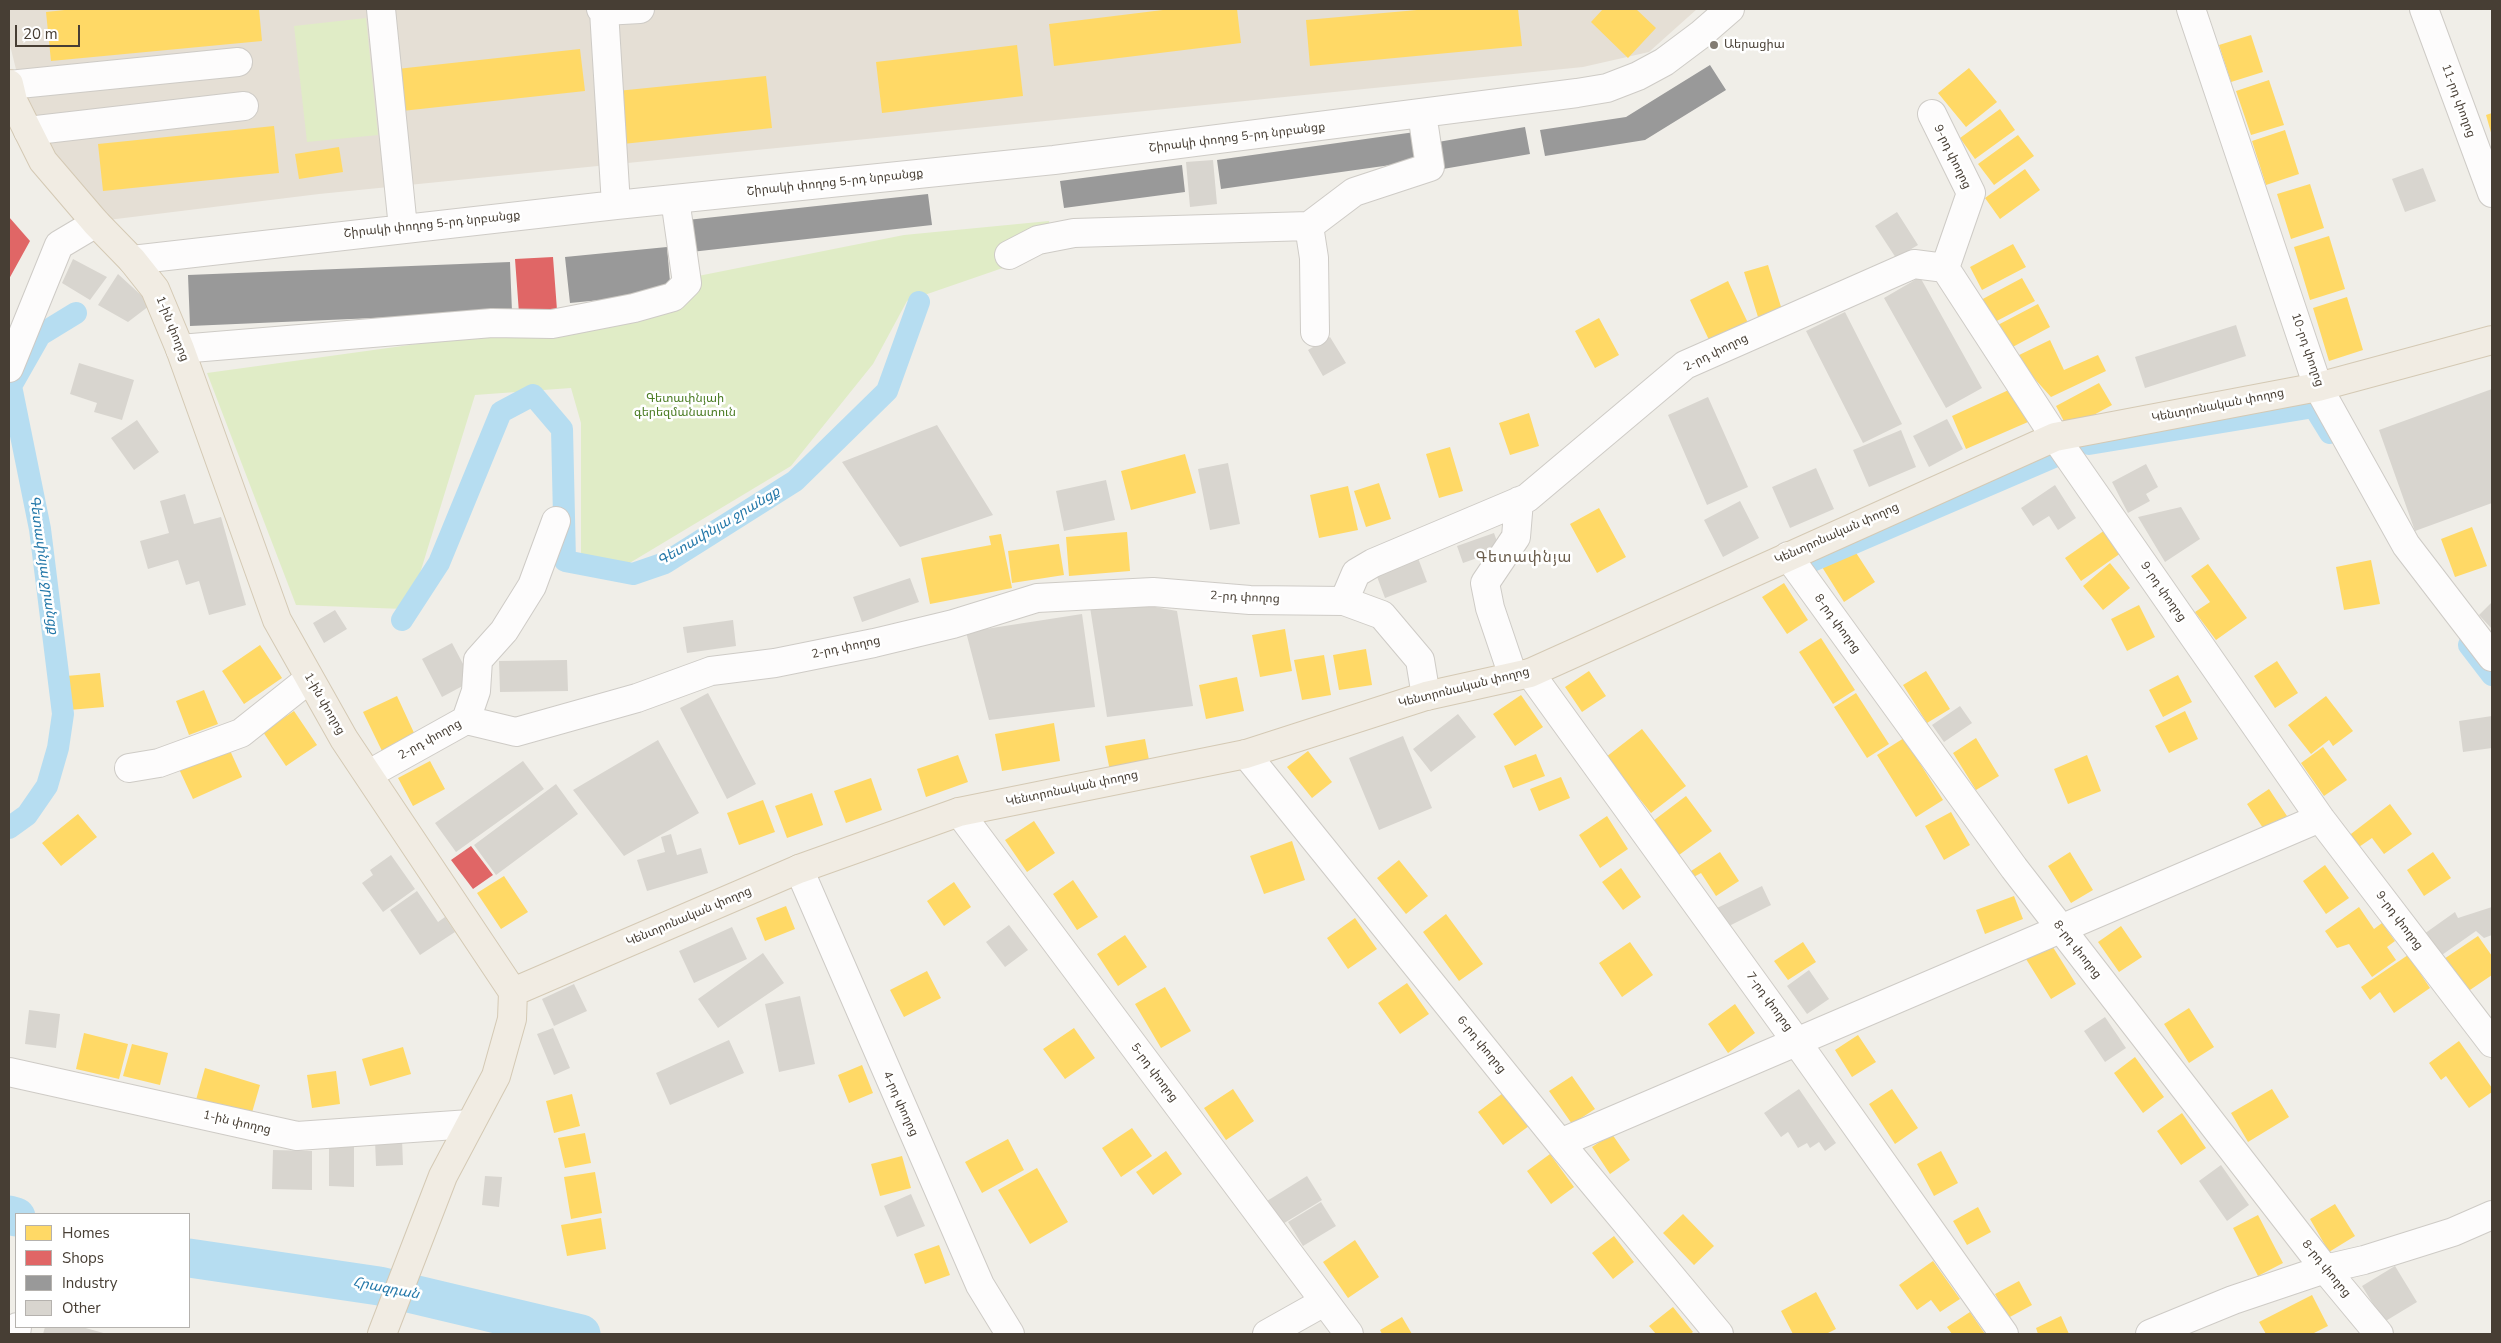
<!DOCTYPE html>
<meta charset="utf-8">
<style>
body{margin:0}
#map{position:relative;width:2501px;height:1343px;overflow:hidden;background:#f0eee8;font-family:"Nunito Sans",sans-serif}
canvas{display:block}
.frame{position:absolute;inset:0;border:10px solid #473e34;pointer-events:none}
.legend{position:absolute;left:15px;top:1213px;width:175px;height:115px;box-sizing:border-box;background:#fff;border:1px solid #b5b2ae;margin:0;padding:6px 9px;list-style:none;font-size:15px;color:#473e34}
.legend li{display:flex;align-items:center;gap:10px;height:25px}
.legend b{width:25px;border:1px solid #b5b2ae}
.scale{position:absolute;left:15px;top:25px;width:65px;height:22px;box-sizing:border-box;border:2px solid #473e34;border-top:0;padding-left:6px;font-size:15px;line-height:18px;white-space:nowrap;color:#473e34;-webkit-text-stroke:4px #fff;paint-order:stroke}
</style>
<div id="map">
<canvas width="2501" height="1343"></canvas>
<div class="frame"></div>
<ul class="legend">
<li><b style="height:14px;background:#ffd966"></b>Homes</li>
<li><b style="height:14px;background:#e06666"></b>Shops</li>
<li><b style="height:14px;background:#999"></b>Industry</li>
<li><b style="height:14px;background:#d8d5cf"></b>Other</li>
</ul>
<div class="scale">20 m</div>
</div>
<script>
const c = document.querySelector('canvas').getContext('2d');
c.lineJoin = 'round';
function fill(path, color) {
  c.fillStyle = color;
  c.fill(path, 'evenodd');
}
function toPath(rows) {
  const path = new Path2D();
  for (const r of rows) {
    path.moveTo(r[0], r[1]);
    for (let i = 2; i < r.length; i += 2) path.lineTo(r[i], r[i + 1]);
  }
  return path;
}
function stroke(path, color, width, dash) {
  c.strokeStyle = color;
  c.lineWidth = width;
  c.lineCap = dash ? 'butt' : 'round';
  c.setLineDash(dash || []);
  c.stroke(path);
}
function drawText(font, color, halo, rows, align = 'center') {
  c.font = font + ' "Nunito Sans","Noto Sans Armenian",sans-serif';
  c.lineWidth = 5;
  c.setLineDash([]);
  c.textBaseline = 'middle';
  c.strokeStyle = halo;
  c.fillStyle = color;
  for (const [text, x, y, turn = 0] of rows) {
    c.save();
    c.translate(x, y);
    c.rotate((+turn || 0) * Math.PI / 180);
    c.textAlign = isNaN(turn) ? turn : align;
    if (halo) c.strokeText(text, 0, 0);
    c.fillText(text, 0, 0);
    c.restore();
  }
}
fill(toPath([
 [9,9,1697,9,1649,52,1583,67,319,194,108,220,51,155,25,106,9,41]
]), '#e5dfd5');
fill(toPath([
 [366,18,378,135,307,142,294,26],
 [1049,221,1052,251,907,301,873,364,791,466,623,567,581,554,581,423,571,388,475,395,413,596,404,609,296,605,207,373,511,331,698,276,904,235]
]), '#e0ecc6');
fill(toPath([
 [74,9,259,9,262,41,51,61,46,12],
 [1171,9,1237,9,1241,43,1054,66,1049,24],
 [1428,9,1518,9,1522,46,1310,66,1306,20],
 [1603,9,1636,9,1656,28,1628,58,1591,22],
 [2251,35,2263,72,2231,82,2219,45],
 [1017,45,1023,96,882,113,876,62],
 [580,49,585,91,402,111,397,69],
 [1969,68,1997,102,1966,127,1938,93],
 [766,76,772,128,623,144,617,91],
 [2269,80,2284,125,2251,135,2236,91],
 [2000,109,2015,130,1975,159,1960,138],
 [2492,113,2492,136,2486,115],
 [274,126,279,173,103,191,98,144],
 [2285,130,2299,174,2266,185,2252,141],
 [2018,135,2034,156,1994,185,1978,164],
 [339,147,343,172,299,179,295,154],
 [2025,169,2040,190,2000,219,1985,198],
 [2310,184,2324,228,2291,239,2277,194],
 [2329,236,2345,289,2310,300,2294,247],
 [2013,244,2026,267,1982,290,1970,267],
 [1768,265,1782,310,1758,317,1744,272],
 [2022,278,2035,301,1991,324,1979,301],
 [1728,281,1748,323,1710,342,1690,300],
 [2347,297,2363,350,2329,361,2313,308],
 [2038,304,2050,327,2007,350,1994,327],
 [1599,318,1619,355,1595,368,1575,331],
 [2050,340,2064,370,2098,355,2106,371,2051,397,2015,357],
 [2099,383,2112,405,2068,429,2056,406],
 [2013,388,2028,422,1966,449,1952,416],
 [1529,413,1539,446,1510,455,1499,423],
 [1450,447,1463,491,1439,498,1426,454],
 [1185,454,1196,493,1131,510,1121,471],
 [1379,483,1391,519,1366,527,1354,491],
 [1348,486,1358,530,1319,538,1310,495],
 [1599,508,1626,557,1597,573,1570,524],
 [2472,527,2487,566,2455,577,2441,539],
 [2105,530,2121,553,2081,581,2065,558],
 [1127,532,1130,571,1069,576,1066,537],
 [1001,534,1012,588,930,604,921,558,991,545,989,536],
 [1059,544,1064,575,1012,583,1008,551],
 [1853,548,1875,582,1844,602,1822,567],
 [2371,560,2380,604,2344,610,2336,567],
 [2110,563,2130,588,2103,610,2083,586],
 [2208,564,2247,618,2216,640,2195,612,2210,602,2191,576],
 [1784,583,1808,620,1787,634,1762,597],
 [2139,605,2155,637,2127,651,2111,619],
 [1285,629,1292,671,1260,677,1252,635],
 [1821,638,1855,690,1833,704,1799,652],
 [260,645,282,678,244,704,222,671],
 [1366,649,1372,685,1339,690,1333,655],
 [1324,655,1331,695,1302,700,1294,660],
 [2277,661,2298,693,2275,708,2254,676],
 [1589,671,1606,696,1582,712,1565,687],
 [1926,671,1950,709,1927,723,1903,685],
 [100,673,104,707,69,710,66,676],
 [2178,675,2192,702,2163,717,2149,690],
 [1237,677,1244,711,1206,719,1199,685],
 [204,690,218,724,189,735,176,701],
 [1856,693,1889,744,1867,758,1834,707],
 [1521,695,1543,727,1515,746,1493,714],
 [397,696,415,735,382,751,363,712],
 [2326,696,2353,731,2333,746,2329,740,2311,754,2288,725],
 [294,711,317,745,286,766,263,732],
 [2185,711,2198,739,2169,753,2155,726],
 [1054,723,1060,761,1002,771,995,734],
 [1642,729,1686,786,1651,813,1606,757],
 [1904,738,1943,800,1916,817,1877,755],
 [1976,738,1999,776,1976,790,1953,753],
 [1145,739,1150,765,1110,771,1105,746],
 [228,746,242,777,193,799,179,769],
 [2323,747,2347,780,2324,796,2301,763],
 [1308,751,1332,782,1312,798,1287,767],
 [1536,754,1545,776,1513,788,1504,766],
 [958,755,968,782,926,797,917,769],
 [2087,755,2101,791,2068,804,2054,769],
 [430,761,445,789,413,806,398,778],
 [1561,777,1570,798,1539,811,1530,789],
 [871,778,882,810,846,823,834,791],
 [2269,789,2287,816,2265,831,2247,804],
 [812,793,823,825,787,838,775,806],
 [1686,796,1712,831,1679,855,1653,821],
 [763,800,775,832,739,845,727,813],
 [2390,804,2412,834,2384,854,2372,838,2356,849,2347,837],
 [1951,812,1970,845,1944,860,1925,826],
 [78,814,97,837,61,866,42,843],
 [1607,816,1628,849,1600,868,1579,835],
 [1034,821,1055,853,1027,872,1005,840],
 [1292,841,1305,880,1264,894,1250,856],
 [1720,852,1739,881,1716,896,1701,873,1692,878,1688,873],
 [2070,852,2093,890,2071,903,2048,866],
 [2433,852,2451,878,2424,896,2407,870],
 [1399,860,1428,896,1406,914,1377,878],
 [2325,865,2349,898,2326,914,2303,881],
 [1621,868,1641,897,1623,910,1602,882],
 [504,876,528,912,501,929,477,893],
 [1073,880,1098,917,1077,930,1053,894],
 [954,882,971,907,944,926,927,901],
 [2014,896,2023,919,1985,934,1976,910],
 [786,906,795,929,765,941,756,918],
 [2359,907,2374,929,2382,923,2395,941,2387,947,2396,960,2372,977,2349,944,2337,948,2325,931],
 [1446,914,1483,964,1459,981,1423,932],
 [1355,918,1377,949,1348,969,1327,938],
 [2121,926,2142,957,2119,972,2098,942],
 [1125,935,1147,967,1118,986,1097,954],
 [2478,936,2492,956,2492,975,2467,992,2444,959],
 [1630,942,1653,975,1622,997,1599,963],
 [1803,942,1816,962,1788,980,1774,961],
 [2051,944,2076,984,2051,999,2026,959],
 [2408,955,2430,988,2394,1013,2380,992,2370,1000,2361,987],
 [927,971,941,998,904,1017,890,990],
 [1407,983,1429,1014,1400,1034,1378,1003],
 [1165,987,1191,1031,1161,1048,1135,1004],
 [1735,1004,1755,1033,1728,1053,1708,1024],
 [2189,1008,2214,1047,2189,1063,2164,1024],
 [1074,1028,1095,1058,1065,1079,1043,1049],
 [84,1033,128,1044,119,1079,76,1069],
 [1858,1035,1876,1062,1852,1077,1835,1050],
 [2459,1041,2492,1088,2492,1092,2469,1108,2446,1076,2441,1080,2429,1063],
 [132,1044,168,1053,160,1085,123,1076],
 [403,1047,411,1074,370,1086,362,1059],
 [2135,1057,2164,1097,2143,1113,2114,1073],
 [862,1065,873,1093,849,1103,838,1075],
 [205,1068,260,1085,251,1116,196,1100],
 [336,1071,340,1104,312,1108,307,1075],
 [1572,1076,1595,1109,1572,1124,1549,1091],
 [1233,1089,1254,1121,1226,1140,1204,1108],
 [1892,1089,1918,1128,1895,1144,1869,1104],
 [2272,1089,2289,1117,2248,1142,2231,1113],
 [1503,1093,1529,1126,1503,1145,1478,1112],
 [572,1094,580,1126,554,1133,546,1101],
 [2182,1113,2206,1148,2181,1165,2157,1131],
 [1132,1128,1152,1156,1121,1177,1102,1148],
 [585,1133,591,1163,565,1168,558,1138],
 [1612,1134,1630,1160,1610,1174,1592,1147],
 [1008,1139,1024,1170,982,1193,965,1162],
 [1166,1151,1182,1174,1153,1195,1136,1172],
 [1941,1151,1958,1183,1934,1196,1917,1164],
 [1550,1154,1574,1187,1551,1204,1527,1171],
 [902,1156,911,1188,880,1196,871,1164],
 [1037,1168,1068,1222,1030,1244,998,1190],
 [595,1172,602,1213,571,1219,564,1177],
 [2335,1204,2355,1236,2329,1252,2310,1219],
 [1978,1207,1991,1232,1967,1245,1953,1221],
 [1683,1214,1714,1246,1694,1265,1663,1233],
 [2258,1215,2283,1263,2258,1276,2233,1228],
 [601,1218,606,1249,567,1256,561,1225],
 [1614,1236,1634,1262,1613,1279,1592,1253],
 [1355,1240,1379,1277,1348,1298,1323,1262],
 [939,1245,950,1275,925,1284,914,1254],
 [1933,1261,1960,1299,1940,1312,1931,1300,1917,1310,1899,1285],
 [2019,1281,2032,1305,2008,1318,1995,1294],
 [1816,1292,1836,1329,1826,1334,1793,1334,1781,1311],
 [2312,1295,2328,1326,2312,1334,2266,1334,2259,1322],
 [1673,1307,1693,1332,1690,1334,1656,1334,1649,1326],
 [1970,1312,1985,1334,1952,1334,1947,1327],
 [2061,1316,2069,1334,2038,1334,2036,1328],
 [1402,1317,1412,1334,1382,1334,1380,1330]
]), '#ffd966');
fill(toPath([
 [9,217,30,241,9,279],
 [553,257,557,310,519,313,515,259],
 [471,846,493,875,473,889,451,860]
]), '#e06666');
fill(toPath([
 [1710,65,1726,90,1645,140,1545,156,1540,130,1626,117],
 [1525,127,1530,154,1443,169,1438,142],
 [1415,132,1419,161,1221,189,1217,160],
 [1182,165,1185,192,1064,208,1060,181],
 [928,194,932,225,691,252,687,220],
 [667,247,671,293,570,303,565,257],
 [510,262,512,312,190,326,188,275]
]), '#999');
stroke(toPath([
 [2089,444,2314,407,2330,433],
 [1810,562,2061,454],
 [402,620,439,563,501,412,533,395,562,429,565,561,633,574,665,563,795,481,887,391,919,302],
 [2469,645,2492,675],
 [9,828,27,815,47,786,58,748,63,714,40,529,11,386,40,335,76,313]
]), '#b6ddf1', 22);
stroke(toPath([
 [9,1215,16,1217],
 [189,1258,379,1286,581,1334]
]), '#b6ddf1', 39);
fill(toPath([
 [1213,160,1217,204,1190,207,1186,162],
 [2423,168,2436,201,2405,212,2392,179],
 [1897,212,1918,245,1896,258,1875,226],
 [73,259,107,277,90,300,62,283],
 [118,274,142,296,149,306,128,322,98,305],
 [1920,277,1982,388,1946,408,1884,298],
 [1845,312,1902,424,1863,443,1806,331],
 [2236,325,2246,356,2145,388,2135,357],
 [1330,337,1346,363,1323,376,1308,350],
 [79,363,134,380,122,420,94,412,97,403,70,394],
 [2492,389,2492,503,2415,531,2379,430],
 [1708,397,1748,487,1707,505,1668,415],
 [1947,419,1963,449,1929,467,1913,436],
 [137,420,159,452,134,470,111,438],
 [937,425,993,515,900,547,842,462],
 [1901,430,1916,467,1869,487,1853,450],
 [1228,463,1240,524,1210,530,1198,469],
 [2146,464,2158,487,2146,494,2150,501,2128,513,2112,482],
 [1816,468,1834,509,1790,528,1772,487],
 [1106,480,1115,520,1064,531,1056,491],
 [2055,485,2076,518,2058,530,2049,516,2033,526,2021,508],
 [185,494,194,524,221,517,246,605,209,615,199,581,186,585,178,560,148,569,140,541,169,533,160,501],
 [1740,501,1759,538,1723,557,1704,520],
 [2181,507,2200,539,2165,562,2138,517],
 [1494,533,1500,550,1463,563,1457,546],
 [1418,558,1427,582,1385,598,1376,574],
 [910,578,919,602,862,622,853,597],
 [1122,601,1177,611,1193,706,1107,717,1090,607],
 [2492,602,2492,629,2479,615],
 [335,610,347,629,324,643,313,623],
 [1082,614,1095,707,989,720,966,632],
 [733,620,736,646,687,653,683,627],
 [452,643,472,681,442,697,422,659],
 [567,660,568,691,500,692,499,661],
 [708,693,756,784,727,799,680,708],
 [1960,706,1972,723,1944,742,1932,725],
 [1458,714,1476,737,1431,772,1413,749],
 [2492,716,2492,748,2463,752,2459,721],
 [1403,736,1432,808,1379,830,1349,758],
 [658,740,699,813,624,856,573,790],
 [523,761,544,789,456,852,435,823],
 [556,784,578,814,496,875,474,845],
 [671,834,677,855,701,848,708,873,647,891,637,860,665,852,661,837],
 [391,855,415,889,383,912,362,883,373,875,370,870],
 [1762,886,1771,905,1725,928,1715,909],
 [417,891,438,922,445,917,455,932,420,955,390,910],
 [2492,907,2492,935,2484,938,2476,931,2439,957,2424,934,2455,912,2458,918],
 [1009,925,1028,950,1005,967,986,942],
 [732,927,747,959,694,983,679,951],
 [763,953,784,983,718,1028,698,999],
 [1809,970,1829,999,1807,1014,1787,986],
 [574,984,587,1011,554,1026,542,999],
 [800,996,815,1064,779,1072,765,1004],
 [29,1010,60,1014,56,1048,25,1044],
 [2105,1017,2126,1048,2105,1062,2084,1031],
 [553,1028,570,1068,554,1075,537,1034],
 [729,1040,744,1073,670,1105,656,1073],
 [1799,1089,1836,1143,1825,1151,1819,1142,1810,1148,1807,1143,1798,1148,1788,1132,1781,1137,1764,1113],
 [402,1139,403,1165,376,1166,375,1140],
 [329,1141,354,1141,354,1187,329,1186],
 [273,1150,312,1151,312,1190,272,1189],
 [2221,1165,2249,1205,2227,1221,2199,1181],
 [485,1176,502,1177,499,1207,482,1205],
 [1307,1176,1322,1200,1281,1225,1267,1201],
 [911,1194,925,1226,897,1237,884,1206],
 [1321,1202,1336,1226,1303,1246,1288,1222],
 [2395,1266,2417,1302,2384,1322,2362,1286],
 [45,1327,82,1327,107,1334,43,1334]
]), '#d8d5cf');
const minor = toPath([
 [381,9,403,228],
 [601,9,604,11,640,9],
 [2191,9,2318,387,2406,545,2492,657],
 [2424,9,2492,193],
 [604,11,616,205],
 [9,85,238,62],
 [1932,114,1971,193,1945,268,2055,437,2320,818,2492,1043],
 [28,131,244,106],
 [1309,226,1314,258,1315,332],
 [1009,255,1038,240,1074,233,1309,226,1354,192,1430,167,1422,113],
 [132,260,616,205,1054,160,1577,93,1607,88,1638,76,1664,62,1700,35,1730,9],
 [180,349,492,323,552,324,634,308,673,297,687,283,675,199],
 [9,368,59,245,96,223],
 [1788,556,2014,868,2325,1269,2379,1334],
 [1344,601,1356,573,1373,563,1527,498,1685,365,1914,264,1945,268],
 [1530,673,1796,1041,2004,1334],
 [1513,676,1490,608,1485,583,1516,537,1519,501],
 [466,720,476,691,478,660,504,631,532,586,556,521],
 [1246,754,1560,1143,1719,1334],
 [129,768,159,763,241,733,309,679],
 [369,774,466,720,516,732,637,698,711,671,775,663,874,643,953,624,1037,598,1153,592,1250,600,1344,601,1382,615,1420,660,1426,696],
 [959,812,1349,1334],
 [799,869,980,1285,1010,1334],
 [9,1072,297,1136,470,1124],
 [1560,1143,2320,818],
 [16,1334,17,1327],
 [1267,1334,1324,1302],
 [2150,1334,2233,1300,2325,1269,2364,1260,2453,1232,2492,1215]
]);
const major = toPath([
 [9,84,13,101,43,161,96,223,132,260,155,289,180,349,277,620,344,739,513,992,512,1019,496,1076,443,1176,382,1334],
 [513,992,799,869,959,812,1246,754,1426,696,1530,673,2055,437,2318,387,2492,340]
]);
stroke(minor, '#cecbc6', 30);
stroke(major, '#d4c9b4', 30);
stroke(minor, '#fdfcfc', 28);
stroke(major, '#f1ece3', 28);
for (const [x, y, r, color] of [
 [1714,45,5,"#827c73"]
]) {
  const dot = new Path2D();
  dot.arc(x, y, r, 0, 2 * Math.PI);
  c.fillStyle = color;
  c.fill(dot);
  stroke(dot, '#fff', 2);
}
drawText('12px', '#473e34', '#fff', [
 ["Աերացիա",1724,45]
], 'left');
drawText('12px', '#473e34', '#fff', [
 ["11-րդ փողոց",2458,101,70],
 ["Շիրակի փողոց 5-րդ նրբանցք",1237,138,-7],
 ["9-րդ փողոց",1952,157,64],
 ["Շիրակի փողոց 5-րդ նրբանցք",835,183,-6],
 ["Շիրակի փողոց 5-րդ նրբանցք",432,225,-6],
 ["1-ին փողոց",172,329,68],
 ["10-րդ փողոց",2307,350,71],
 ["2-րդ փողոց",1716,353,-26],
 ["Կենտրոնական փողոց",2218,406,-11],
 ["Կենտրոնական փողոց",1837,534,-24],
 ["9-րդ փողոց",2163,592,55],
 ["2-րդ փողոց",1245,598,3],
 ["8-րդ փողոց",1837,624,54],
 ["2-րդ փողոց",846,648,-12],
 ["Կենտրոնական փողոց",1464,688,-14],
 ["1-ին փողոց",324,704,60],
 ["2-րդ փողոց",430,740,-29],
 ["Կենտրոնական փողոց",1072,789,-12],
 ["Կենտրոնական փողոց",689,917,-23],
 ["9-րդ փողոց",2399,921,53],
 ["8-րդ փողոց",2077,950,52],
 ["7-րդ փողոց",1769,1002,54],
 ["6-րդ փողոց",1481,1045,51],
 ["5-րդ փողոց",1154,1073,53],
 ["4-րդ փողոց",900,1104,66],
 ["1-ին փողոց",237,1123,13],
 ["8-րդ փողոց",2326,1269,51]
]);
drawText('12px', '#4b7c24', '#fff', [
 ["Գետափնյաի",685,399],
 ["գերեզմանատուն",685,413]
]);
drawText('italic 14px', '#2478a9', '#fff', [
 ["Գետափնյա ջրանցք",719,527,-31],
 ["Գետափնյա ջրանցք",43,565,82],
 ["Հրազդան",386,1289,11]
]);
c.letterSpacing = '1px';
drawText('15px', '#6a5c4b', '#fff', [
 ["Գետափնյա",1524,558]
]);
c.letterSpacing = '0px';
</script>
